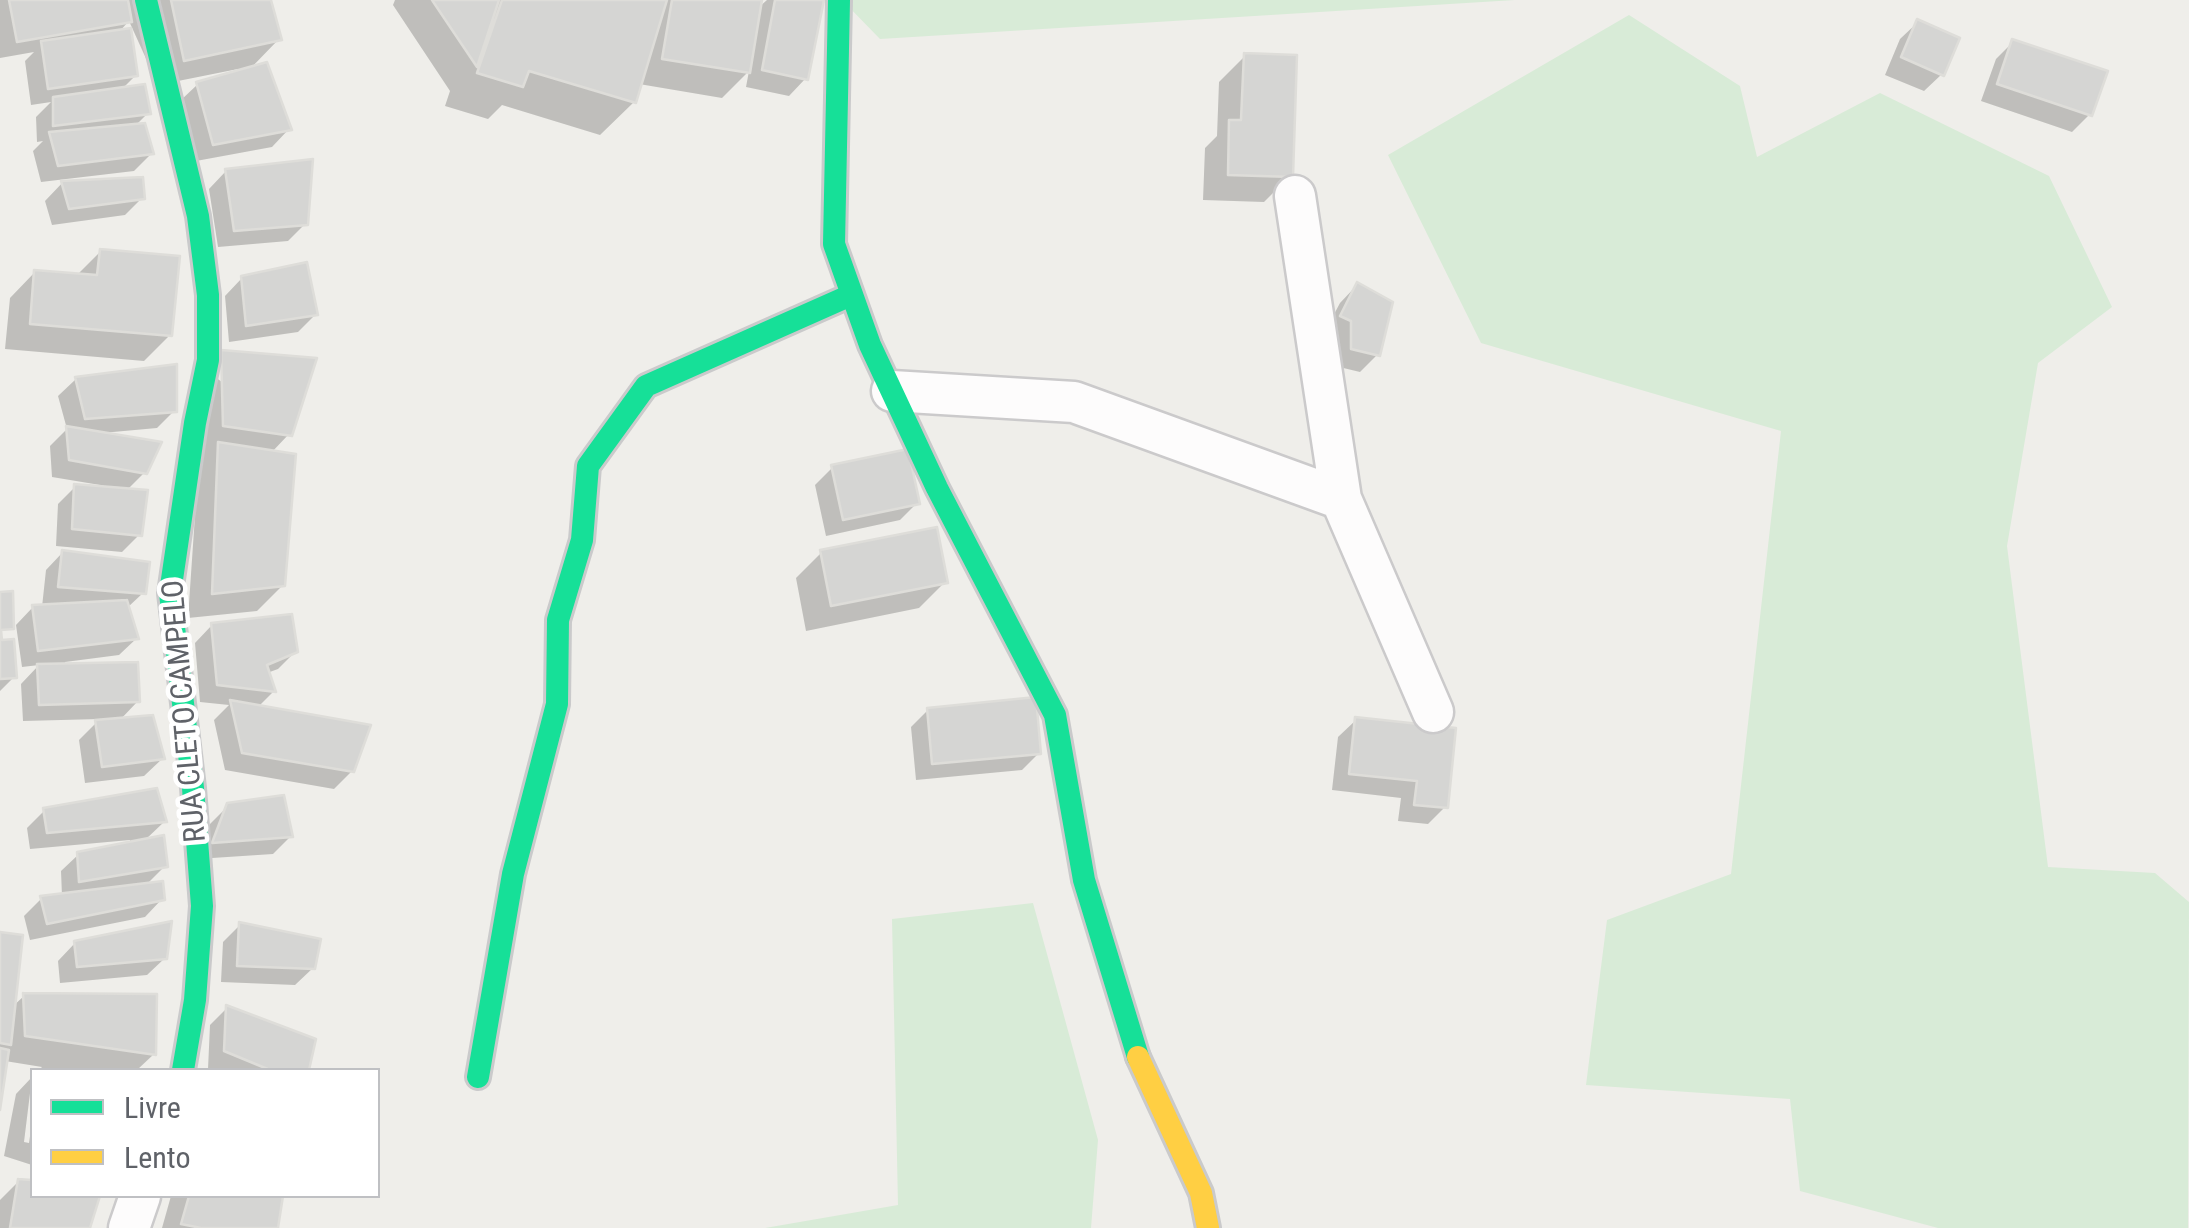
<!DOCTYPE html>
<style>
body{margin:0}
#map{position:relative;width:2189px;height:1228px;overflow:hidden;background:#efeeea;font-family:"Roboto Condensed",sans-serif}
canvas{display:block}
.legend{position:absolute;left:30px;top:1068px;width:350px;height:130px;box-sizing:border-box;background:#fff;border:2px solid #bfc0c3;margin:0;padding:12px 18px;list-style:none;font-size:30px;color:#5f6268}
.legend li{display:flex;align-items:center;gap:20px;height:50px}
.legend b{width:50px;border:2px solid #bfc0c3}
</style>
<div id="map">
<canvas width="2189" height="1228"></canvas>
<ul class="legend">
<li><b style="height:12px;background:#16e098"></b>Livre</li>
<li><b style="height:12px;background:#ffcf43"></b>Lento</li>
</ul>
</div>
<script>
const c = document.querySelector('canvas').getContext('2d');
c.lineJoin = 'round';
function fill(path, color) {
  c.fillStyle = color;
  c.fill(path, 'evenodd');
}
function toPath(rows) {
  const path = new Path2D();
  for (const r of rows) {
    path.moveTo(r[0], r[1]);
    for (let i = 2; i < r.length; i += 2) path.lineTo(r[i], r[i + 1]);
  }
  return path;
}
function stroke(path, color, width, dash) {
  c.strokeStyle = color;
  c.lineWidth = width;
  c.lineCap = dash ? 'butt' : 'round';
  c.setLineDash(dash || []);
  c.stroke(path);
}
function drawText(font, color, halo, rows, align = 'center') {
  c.font = font + ' "Roboto Condensed",sans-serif';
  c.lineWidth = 9;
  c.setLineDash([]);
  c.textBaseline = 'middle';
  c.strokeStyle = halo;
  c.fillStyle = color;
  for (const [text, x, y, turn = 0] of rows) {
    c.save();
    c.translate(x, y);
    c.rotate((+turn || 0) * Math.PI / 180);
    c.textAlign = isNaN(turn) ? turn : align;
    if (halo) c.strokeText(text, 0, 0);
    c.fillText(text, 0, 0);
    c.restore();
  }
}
fill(toPath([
 [842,0,1515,0,880,39],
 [1629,15,1740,86,1757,157,1880,93,2049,176,2112,307,2038,363,2007,546,2048,867,2155,873,2189,902,2188,1228,1938,1228,1800,1191,1790,1099,1586,1085,1607,920,1731,874,1781,431,1481,343,1388,155],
 [1033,903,1098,1140,1091,1228,765,1228,898,1205,892,919]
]), '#d8ebd7');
fill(toPath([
 [0,0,269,0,279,39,249,70,289,129,272,147,196,161,180,101,198,84,239,73,238,69,158,85,129,21,118,33,136,75,121,90,148,113,134,127,151,154,134,171,41,182,33,151,43,141,37,142,36,117,51,102,31,105,25,61,34,52,0,58],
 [395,0,760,0,758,8,767,0,822,0,806,78,789,96,746,87,749,71,722,98,639,84,634,102,600,135,502,105,488,119,445,106,450,91,393,5],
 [1918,22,1942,74,1924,91,1885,75,1900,39],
 [2013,42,2090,114,2072,132,1981,101,1996,59],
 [1245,56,1290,176,1264,202,1203,200,1205,148,1217,136,1219,82],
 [226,171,305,224,288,241,218,247,209,189],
 [65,180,65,183,142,198,125,215,52,225,45,201],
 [100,252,170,335,144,361,5,349,10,298,35,272,76,276],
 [242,278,316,314,298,332,229,342,225,296],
 [1357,285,1377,355,1360,372,1335,366,1324,333,1340,303],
 [205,369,289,434,271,453,283,585,257,611,188,618],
 [76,379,174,411,157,428,102,433,145,472,126,491,139,535,122,552,56,546,58,504,75,487,99,489,100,485,52,477,50,446,67,429,58,396],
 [832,468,917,503,900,520,826,536,815,485],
 [63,552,143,593,127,608,137,638,119,655,65,662,66,666,138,701,119,721,162,759,144,776,85,783,79,740,100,719,23,721,21,684,39,665,22,667,16,625,33,607,42,607,46,570],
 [821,553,945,582,919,608,806,631,796,578],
 [212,625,296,651,278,669,267,673,274,691,257,708,352,771,334,789,225,770,214,720,229,705,200,702,195,643],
 [0,642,14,677,0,691],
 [928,710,1039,753,1022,770,916,780,911,727],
 [1356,720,1445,807,1428,824,1398,821,1401,798,1332,790,1338,737],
 [228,806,290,837,273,854,197,859,210,824],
 [45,810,164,822,144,841,165,866,145,886,162,899,145,917,30,940,24,916,42,898,62,896,61,871,79,854,130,844,130,840,30,849,27,828],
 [240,925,313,968,295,985,221,982,223,942],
 [0,934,12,1007,24,996,154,1054,137,1070,39,1070,42,1067,5,1061,0,1093],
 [75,943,165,958,147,975,60,983,58,961],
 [227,1008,314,1041,307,1070,208,1069,210,1025],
 [32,1077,24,1142,29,1143,32,1122,32,1165,4,1156,16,1094],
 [19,1181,32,1183,32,1196,97,1196,88,1228,0,1228,0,1200],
 [171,1196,280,1196,275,1228,162,1228]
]), '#0003');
const building = toPath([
 [9,0,128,0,132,22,17,42,9,0],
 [171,0,271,0,282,40,184,61,171,0],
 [432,0,499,0,477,67,432,0],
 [502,0,667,0,636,103,529,71,523,87,477,73,502,0],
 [672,0,762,0,750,73,662,59,672,0],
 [775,0,824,0,808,80,762,70,775,0],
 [1917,19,1960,38,1944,76,1901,57,1917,19],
 [131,28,138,76,48,89,41,41,131,28],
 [2012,39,2108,71,2092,116,1997,84,2012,39],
 [1244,53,1297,55,1293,177,1228,175,1229,120,1241,120,1244,53],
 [267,62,292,130,213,145,196,82,267,62],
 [145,84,151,114,53,126,53,97,145,84],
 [145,123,154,154,58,166,49,132,145,123],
 [313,159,308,225,234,231,225,169,313,159],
 [143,177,145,199,69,209,61,181,143,177],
 [100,249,180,256,172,336,30,324,34,270,97,275,100,249],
 [307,262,318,315,246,326,241,276,307,262],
 [1357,282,1393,302,1380,356,1351,349,1351,321,1340,316,1357,282],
 [221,350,317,358,292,436,223,426,221,350],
 [177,364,177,412,85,419,75,377,177,364],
 [66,426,162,442,147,474,69,460,66,426],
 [218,442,296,454,285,586,212,594,218,442],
 [908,449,920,504,843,520,831,465,908,449],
 [74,484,148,490,142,536,72,529,74,484],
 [937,527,948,583,831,606,820,550,937,527],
 [62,550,150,562,146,594,58,587,62,550],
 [13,591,14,629,1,630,2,640,14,639,17,678,0,679,0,592,13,591],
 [127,600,139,639,38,651,32,605,127,600],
 [292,614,298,652,267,665,276,692,217,685,211,623,292,614],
 [138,662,140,702,39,705,37,664,138,662],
 [1036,697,1041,754,932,764,927,708,1036,697],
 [230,700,371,725,354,772,242,753,230,700],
 [153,715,165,759,102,767,95,720,153,715],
 [1355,717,1456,728,1448,808,1414,805,1417,781,1349,774,1355,717],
 [157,788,167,822,47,833,43,808,157,788],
 [284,795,293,837,212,843,227,803,284,795],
 [164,835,168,867,79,882,77,852,164,835],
 [163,881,165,900,47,924,40,896,163,881],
 [172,921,167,959,77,967,74,941,172,921],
 [239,922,321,939,315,969,237,966,239,922],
 [0,932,23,935,11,1045,0,1043,0,932],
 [23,993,157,994,156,1055,25,1036,23,993],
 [226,1005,316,1039,309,1070,270,1070,224,1051,226,1005],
 [0,1048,9,1050,0,1110,0,1048],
 [18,1179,32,1180,32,1196,100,1196,90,1228,10,1228,18,1179],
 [189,1196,283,1196,278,1228,201,1228,181,1224,189,1196]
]);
fill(building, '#d5d5d3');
stroke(building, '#deddd9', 2.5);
const street = toPath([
 [1295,196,1341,499],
 [892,391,1074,402,1341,499,1433,712],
 [129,1228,140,1196]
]);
const fast = toPath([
 [146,0,198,216,208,295,208,360,195,423,170,593,193,788,202,906,195,1000,183,1070],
 [839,0,834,244,870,345,937,488,1055,715,1084,880,1138,1057],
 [478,1077,513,874,557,704,558,620,582,540,588,466,646,386,851,295]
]);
const slow = toPath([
 [1138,1057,1201,1193,1208,1228]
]);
stroke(street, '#cbcacb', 45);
stroke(fast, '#cacacb', 28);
stroke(slow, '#cacacb', 28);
stroke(street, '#fdfcfc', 40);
stroke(fast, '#16e098', 22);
stroke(slow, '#ffcf43', 22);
drawText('30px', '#5f6268', '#fff', [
 ["RUA CLETO CAMPELO",186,711,-95]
]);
</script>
